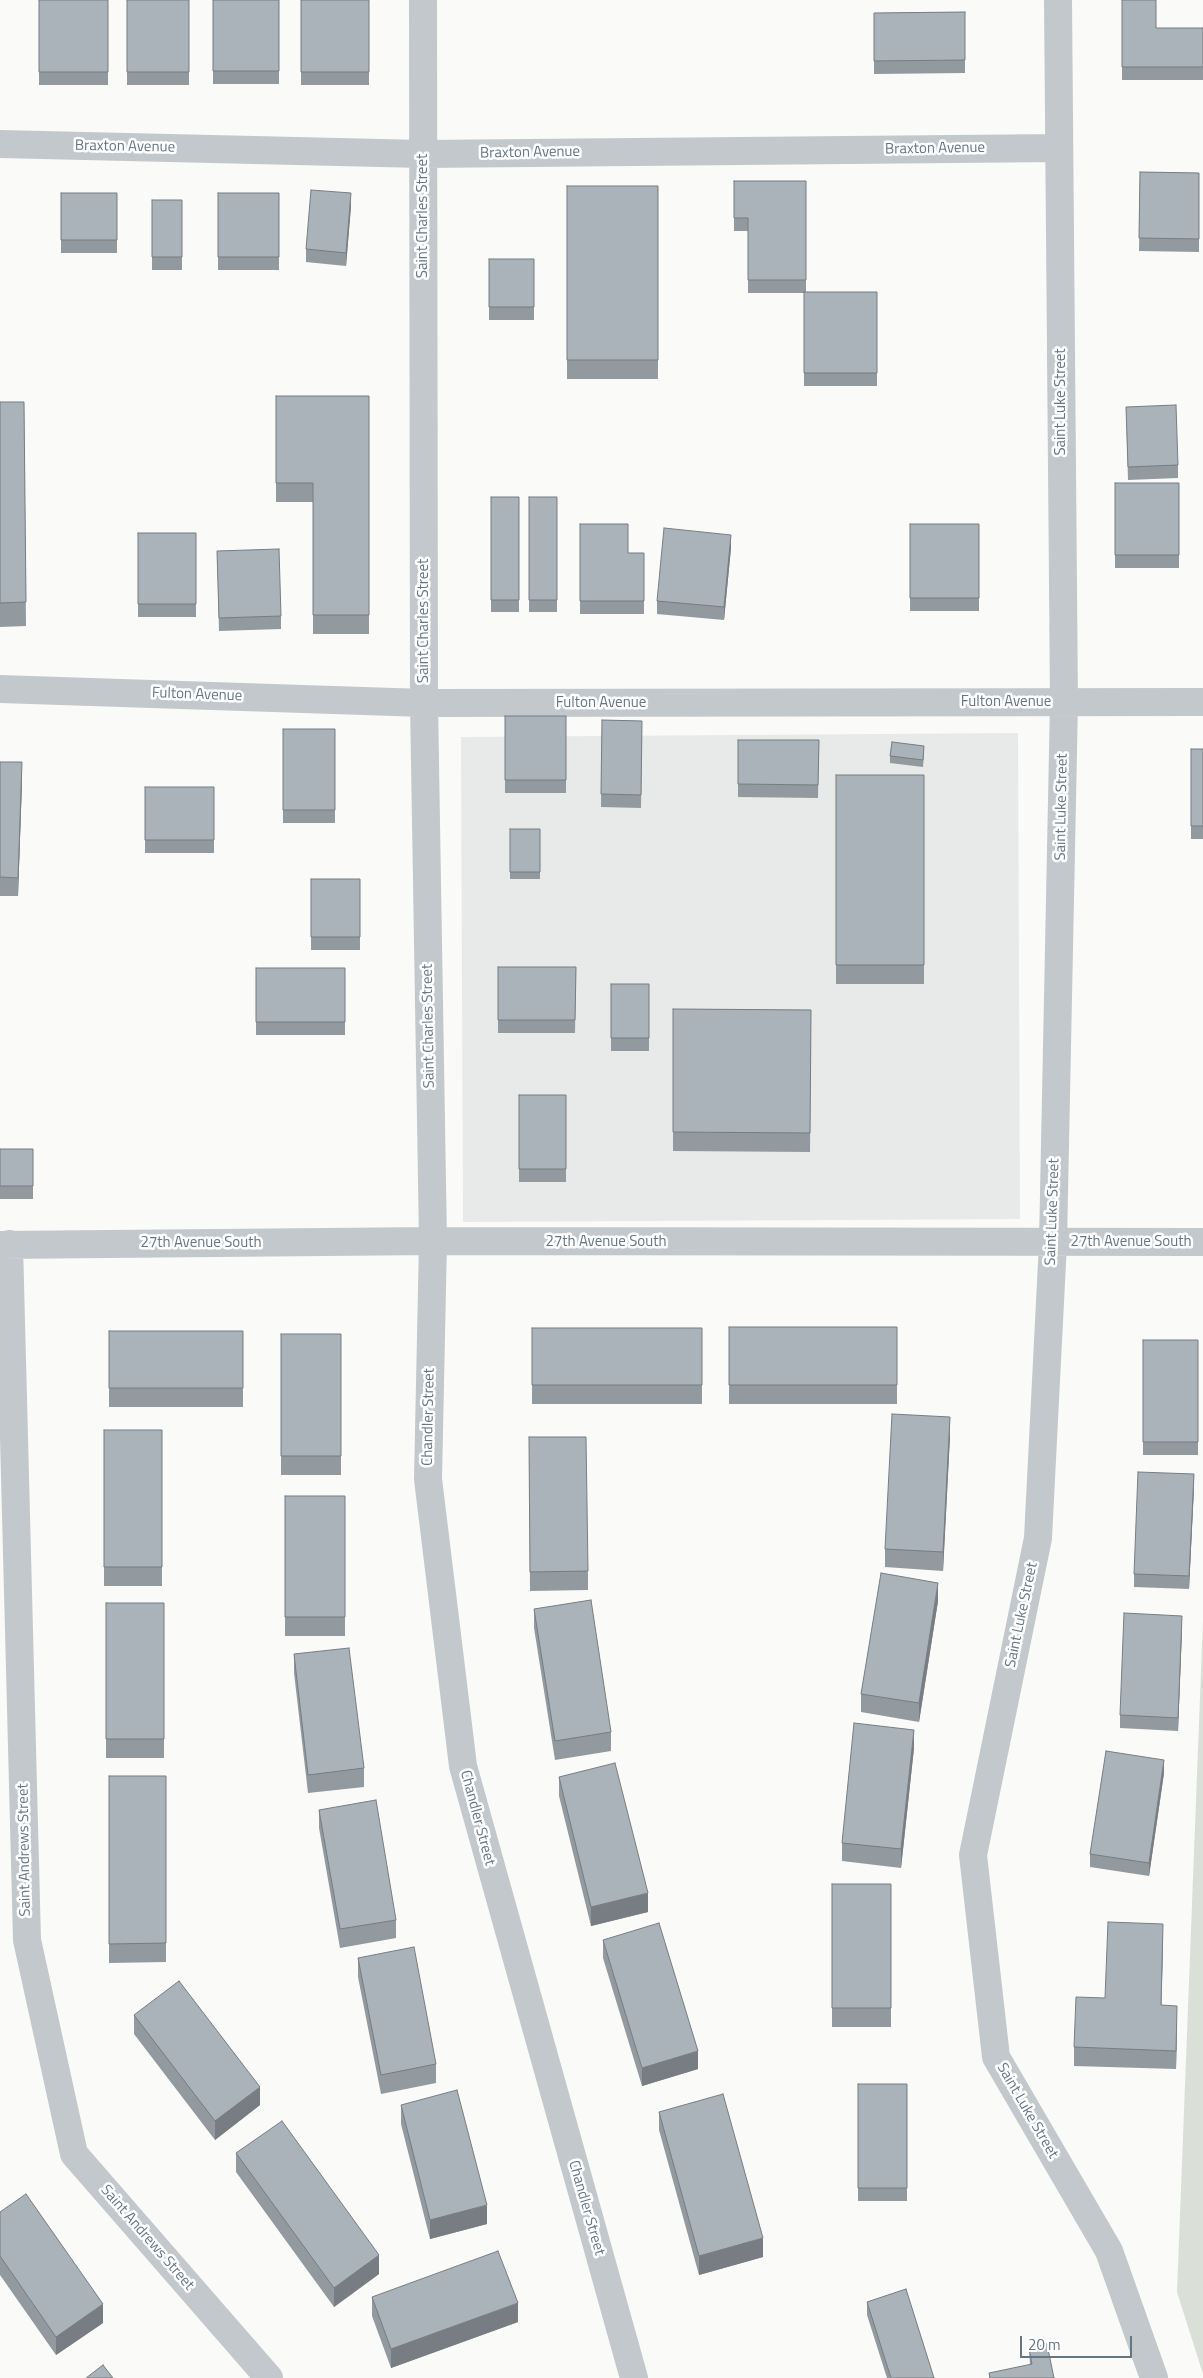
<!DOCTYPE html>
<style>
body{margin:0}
#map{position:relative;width:1203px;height:2378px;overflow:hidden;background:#fafaf8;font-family:"Titillium Web",sans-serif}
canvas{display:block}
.scale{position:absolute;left:1020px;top:2336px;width:112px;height:22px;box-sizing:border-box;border:2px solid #657683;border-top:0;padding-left:6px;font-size:15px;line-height:18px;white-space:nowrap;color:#657683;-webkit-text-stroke:4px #fff;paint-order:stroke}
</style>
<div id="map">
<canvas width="1203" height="2378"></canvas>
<div class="scale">20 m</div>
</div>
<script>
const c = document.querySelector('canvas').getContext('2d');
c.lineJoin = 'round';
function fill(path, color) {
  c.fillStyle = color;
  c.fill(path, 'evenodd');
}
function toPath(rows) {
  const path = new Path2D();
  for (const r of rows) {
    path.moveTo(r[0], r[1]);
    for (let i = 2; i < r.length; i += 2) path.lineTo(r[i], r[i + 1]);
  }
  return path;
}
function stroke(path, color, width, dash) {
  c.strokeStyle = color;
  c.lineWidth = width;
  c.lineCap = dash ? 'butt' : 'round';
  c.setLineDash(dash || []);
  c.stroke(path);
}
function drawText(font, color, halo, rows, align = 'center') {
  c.font = font + ' "Titillium Web",sans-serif';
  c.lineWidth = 5;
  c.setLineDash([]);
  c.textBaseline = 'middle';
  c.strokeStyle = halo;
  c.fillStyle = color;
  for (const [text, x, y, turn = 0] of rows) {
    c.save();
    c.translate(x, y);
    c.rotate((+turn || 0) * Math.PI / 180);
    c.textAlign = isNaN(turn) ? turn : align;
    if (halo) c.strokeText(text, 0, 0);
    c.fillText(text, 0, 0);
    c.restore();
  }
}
fill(toPath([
 [1018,733,1020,1219,463,1222,461,737]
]), '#e8e9e9');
fill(toPath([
 [1203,1620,1203,2374,1177,2292]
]), '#dadfd7');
stroke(toPath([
 [423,0,424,703,433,1241,428,1479,463,1766,634,2378],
 [1058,0,1064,702,1053,1243,1038,1538,973,1855,996,2057,1109,2251,1154,2378],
 [0,144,423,154,1059,148],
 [0,689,424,703,1203,702],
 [9,1244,27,1940,74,2154,269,2378],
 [0,1245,433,1241,1203,1242]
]), '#c3c8cc', 28);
fill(toPath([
 [39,0,108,0,108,85,39,85],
 [127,0,189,0,189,85,127,85],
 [213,0,279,0,279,84,213,84],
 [301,0,369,0,369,85,301,85],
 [1122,0,1156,28,1203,28,1203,80,1122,80],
 [965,12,965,73,874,74,874,13],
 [1140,172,1199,173,1199,252,1139,251],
 [734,181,806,181,806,292,877,292,877,386,804,386,804,293,748,293,748,231,734,231],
 [567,186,658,186,658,379,567,379],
 [61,193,117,193,117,253,61,253],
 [218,193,279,193,279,270,218,270],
 [152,200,182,200,182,270,152,270],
 [351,206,346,266,306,262,306,249],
 [489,259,534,259,534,320,489,320],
 [276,396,369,396,369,634,313,634,313,502,276,502],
 [0,402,24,402,26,626,0,627],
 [1126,407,1178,465,1178,478,1128,480],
 [1115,483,1179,483,1179,568,1115,568],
 [491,497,519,497,519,612,491,612],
 [529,497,557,497,557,612,529,612],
 [580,524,628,553,644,553,644,614,580,614],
 [910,524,979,524,979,611,910,611],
 [138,533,196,533,196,617,138,617],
 [731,548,724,620,657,614,657,601],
 [217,551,281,616,281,629,219,631],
 [505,716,566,716,566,793,505,793],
 [602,720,642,721,641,808,601,807],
 [283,729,335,729,335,823,283,823],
 [738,740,819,740,818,798,738,797],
 [1191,749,1203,749,1203,839,1191,839],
 [924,753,923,767,890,763,890,756],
 [0,762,22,781,18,896,0,896],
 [836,775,924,775,924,984,836,984],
 [145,787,214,787,214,853,145,853],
 [510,829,540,829,540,879,510,879],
 [311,879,360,879,360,950,311,950],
 [498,967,576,967,575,1033,498,1033],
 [256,968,345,968,345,1035,256,1035],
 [611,984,649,984,649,1051,611,1051],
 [673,1009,811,1010,810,1152,673,1151],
 [519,1095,566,1095,566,1182,519,1182],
 [0,1149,33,1149,33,1199,0,1199],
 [729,1327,897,1327,897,1404,729,1404],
 [532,1328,702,1328,702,1404,532,1404],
 [109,1331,243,1331,243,1407,109,1407],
 [281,1334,341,1334,341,1475,281,1475],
 [1143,1340,1198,1340,1198,1455,1143,1455],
 [104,1430,162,1430,162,1586,104,1586],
 [950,1436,943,1571,885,1567,885,1549],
 [529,1437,588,1571,588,1590,530,1591],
 [1194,1487,1189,1589,1134,1587,1134,1574],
 [285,1496,345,1496,345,1636,285,1636],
 [938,1601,919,1722,861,1712,861,1694],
 [106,1603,164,1603,164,1758,106,1758],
 [534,1609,611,1732,611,1751,555,1760,534,1628],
 [1182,1628,1178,1731,1120,1728,1120,1715],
 [294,1654,364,1768,364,1787,308,1793,294,1673],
 [914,1748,901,1868,842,1861,842,1843],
 [1164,1773,1149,1876,1090,1867,1090,1854],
 [109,1776,166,1776,166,1962,109,1963],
 [559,1777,648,1912,591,1926,559,1796],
 [319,1810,396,1920,396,1938,340,1948,319,1828],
 [832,1884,891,1884,891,2027,832,2027],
 [603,1940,698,2069,642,2086,603,1958],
 [1163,1943,1161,2005,1177,2025,1176,2069,1074,2066,1074,2047,1105,1998],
 [358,1958,436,2064,436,2083,381,2094,358,1977],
 [134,2015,260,2105,215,2140,134,2034],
 [858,2084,907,2084,907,2201,858,2201],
 [401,2105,487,2224,430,2239,401,2124],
 [659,2112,763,2257,699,2275,659,2130],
 [236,2153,379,2274,334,2307,236,2172],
 [0,2212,103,2323,56,2355,0,2275],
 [372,2297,518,2322,391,2368,372,2316],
 [867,2302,934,2378,887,2378,867,2315],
 [1029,2348,1054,2378,989,2378,989,2373,1030,2365]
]), '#929a9f');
fill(toPath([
 [351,193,351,206,346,266,346,253],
 [731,535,731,548,724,620,724,607],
 [22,762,22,781,18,896,18,878],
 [950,1417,950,1436,943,1571,943,1552],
 [1194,1474,1194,1487,1189,1589,1189,1576],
 [938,1583,938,1601,919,1722,919,1703],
 [1182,1616,1182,1628,1178,1731,1178,1718],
 [914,1730,914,1748,901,1868,901,1849],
 [1164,1760,1164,1773,1149,1876,1149,1863],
 [648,1893,648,1912,591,1926,591,1907],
 [1163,1924,1163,1943,1161,2024,1161,2005],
 [1177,2006,1177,2025,1176,2069,1176,2051],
 [698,2051,698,2069,642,2086,642,2068],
 [260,2087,260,2105,215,2140,215,2121],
 [487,2205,487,2224,430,2239,430,2220],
 [763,2238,763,2257,699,2275,699,2256],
 [379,2255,379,2274,334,2307,334,2288],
 [518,2303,518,2322,391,2368,391,2349],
 [103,2304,103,2323,56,2355,56,2337]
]), '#777d82');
const building = toPath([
 [39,0,108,0,108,72,39,72,39,0],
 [127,0,189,0,189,72,127,72,127,0],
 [213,0,279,0,279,71,213,71,213,0],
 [301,0,369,0,369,72,301,72,301,0],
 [1122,0,1156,0,1156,28,1203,28,1203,67,1122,67,1122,0],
 [965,12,965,60,874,61,874,13,965,12],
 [1140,172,1199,173,1199,239,1139,238,1140,172],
 [734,181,806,181,806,280,748,280,748,218,734,218,734,181],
 [567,186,658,186,658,360,567,360,567,186],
 [311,190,351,193,346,253,306,249,311,190],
 [61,193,117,193,117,240,61,240,61,193],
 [218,193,279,193,279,257,218,257,218,193],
 [152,200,182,200,182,257,152,257,152,200],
 [489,259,534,259,534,307,489,307,489,259],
 [804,292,877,292,877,373,804,373,804,292],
 [276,396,369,396,369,615,313,615,313,483,276,483,276,396],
 [0,402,24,402,26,602,0,603,0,402],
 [1176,405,1178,465,1128,467,1126,407,1176,405],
 [1115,483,1179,483,1179,555,1115,555,1115,483],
 [491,497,519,497,519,600,491,600,491,497],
 [529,497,557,497,557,600,529,600,529,497],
 [580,524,628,524,628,553,644,553,644,601,580,601,580,524],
 [910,524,979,524,979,598,910,598,910,524],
 [664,528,731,535,724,607,657,601,664,528],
 [138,533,196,533,196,604,138,604,138,533],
 [279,549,281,616,219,618,217,551,279,549],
 [505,716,566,716,566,780,505,780,505,716],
 [602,720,642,721,641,795,601,794,602,720],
 [283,729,335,729,335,810,283,810,283,729],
 [738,740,819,740,818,785,738,784,738,740],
 [892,742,924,746,923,760,890,756,892,742],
 [1191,749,1203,749,1203,826,1191,826,1191,749],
 [0,762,22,762,18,878,0,877,0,762],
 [836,775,924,775,924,965,836,965,836,775],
 [145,787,214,787,214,840,145,840,145,787],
 [510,829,540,829,540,872,510,872,510,829],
 [311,879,360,879,360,937,311,937,311,879],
 [498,967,576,967,575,1020,498,1020,498,967],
 [256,968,345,968,345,1022,256,1022,256,968],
 [611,984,649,984,649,1038,611,1038,611,984],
 [673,1009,811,1010,810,1133,673,1132,673,1009],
 [519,1095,566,1095,566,1169,519,1169,519,1095],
 [0,1149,33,1149,33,1186,0,1186,0,1149],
 [729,1327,897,1327,897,1385,729,1385,729,1327],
 [532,1328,702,1328,702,1385,532,1385,532,1328],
 [109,1331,243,1331,243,1388,109,1388,109,1331],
 [281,1334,341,1334,341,1456,281,1456,281,1334],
 [1143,1340,1198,1340,1198,1442,1143,1442,1143,1340],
 [892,1414,950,1417,943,1552,885,1549,892,1414],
 [104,1430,162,1430,162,1567,104,1567,104,1430],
 [529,1437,586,1437,588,1571,530,1572,529,1437],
 [1138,1472,1194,1474,1189,1576,1134,1574,1138,1472],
 [285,1496,345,1496,345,1617,285,1617,285,1496],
 [881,1573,938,1583,919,1703,861,1694,881,1573],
 [591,1600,611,1732,555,1741,534,1609,591,1600],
 [106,1603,164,1603,164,1739,106,1739,106,1603],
 [1124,1613,1182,1616,1178,1718,1120,1715,1124,1613],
 [349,1648,364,1768,308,1775,294,1654,349,1648],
 [854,1723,914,1730,901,1849,842,1843,854,1723],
 [1106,1751,1164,1760,1149,1863,1090,1854,1106,1751],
 [615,1763,648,1893,591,1907,559,1777,615,1763],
 [109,1776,166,1776,166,1943,109,1944,109,1776],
 [376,1800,396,1920,340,1929,319,1810,376,1800],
 [832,1884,891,1884,891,2008,832,2008,832,1884],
 [1108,1922,1163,1924,1161,2005,1177,2006,1176,2051,1074,2047,1076,1997,1105,1998,1108,1922],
 [659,1923,698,2051,642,2068,603,1940,659,1923],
 [414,1947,436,2064,381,2075,358,1958,414,1947],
 [179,1981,260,2087,215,2121,134,2015,179,1981],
 [858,2084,907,2084,907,2188,858,2188,858,2084],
 [457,2090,487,2205,430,2220,401,2105,457,2090],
 [723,2094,763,2238,699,2256,659,2112,723,2094],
 [282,2121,379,2255,334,2288,236,2153,282,2121],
 [26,2194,103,2304,56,2337,0,2256,0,2212,26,2194],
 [498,2251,518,2303,391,2349,372,2297,498,2251],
 [906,2289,934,2378,891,2378,867,2302,906,2289],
 [1047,2344,1054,2378,990,2378,989,2373,1032,2364,1029,2348,1047,2344],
 [103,2365,113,2378,86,2378,103,2365]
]);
fill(building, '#aab3b9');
stroke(building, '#777d82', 1);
drawText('15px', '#657683', '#fff', [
 ["Braxton Avenue",125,147,1],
 ["Braxton Avenue",935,149,-1],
 ["Braxton Avenue",530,153,-1],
 ["Saint Charles Street",423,216,-90],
 ["Saint Luke Street",1061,402,-90],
 ["Saint Charles Street",424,621,-90],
 ["Fulton Avenue",197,695,2],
 ["Fulton Avenue",1006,702],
 ["Fulton Avenue",601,703],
 ["Saint Luke Street",1062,807,-89],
 ["Saint Charles Street",429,1026,-91],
 ["Saint Luke Street",1053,1212,-88],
 ["27th Avenue South",606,1242],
 ["27th Avenue South",1131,1242],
 ["27th Avenue South",201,1243],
 ["Chandler Street",429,1417,-89],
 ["Saint Luke Street",1022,1615,-78],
 ["Chandler Street",477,1818,75],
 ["Saint Andrews Street",25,1850,-91],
 ["Saint Luke Street",1027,2111,60],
 ["Chandler Street",586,2208,74],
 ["Saint Andrews Street",147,2238,49]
]);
</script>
